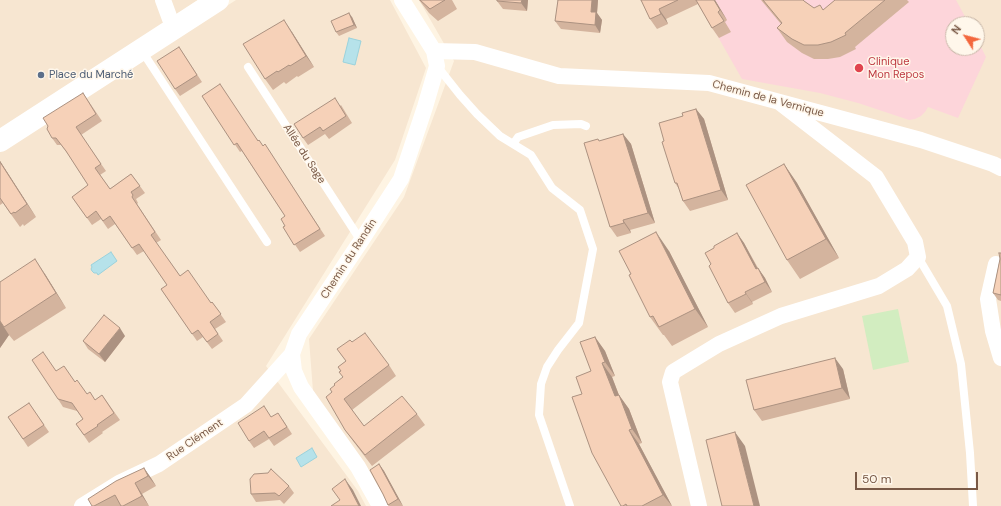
<!DOCTYPE html>
<meta charset="utf-8">
<style>
body{margin:0}
#map{position:relative;width:1001px;height:506px;overflow:hidden;background:#fef4e3;font-family:"DM Sans",sans-serif}
canvas{display:block}
.north{position:absolute;left:945px;top:16px;width:40px;height:40px;box-sizing:border-box;background:#fff7eb;border:1px solid #c9b8a9;border-radius:50%;rotate:306deg;font-size:11px;font-weight:700;line-height:16px;text-align:center;color:#795946}
.north::after{content:'';display:block;margin:auto;width:14px;height:18px;background:#f3673d;clip-path:polygon(50% 0,100% 100%,50% 72%,0 100%)}
.scale{position:absolute;left:855px;top:472px;width:123px;height:18px;box-sizing:border-box;border:2px solid #795946;border-top:0;padding-left:5px;font-size:12px;line-height:14px;white-space:nowrap;color:#795946;-webkit-text-stroke:3px #fff7eb;paint-order:stroke}
</style>
<div id="map">
<canvas width="1001" height="506"></canvas>
<div class="north">N</div>
<div class="scale">50 m</div>
</div>
<script>
const c = document.querySelector('canvas').getContext('2d');
c.lineJoin = 'round';
function fill(path, color) {
  c.fillStyle = color;
  c.fill(path, 'evenodd');
}
function toPath(rows) {
  const path = new Path2D();
  for (const r of rows) {
    path.moveTo(r[0], r[1]);
    for (let i = 2; i < r.length; i += 2) path.lineTo(r[i], r[i + 1]);
  }
  return path;
}
function stroke(path, color, width, dash) {
  c.strokeStyle = color;
  c.lineWidth = width;
  c.lineCap = dash ? 'butt' : 'round';
  c.setLineDash(dash || []);
  c.stroke(path);
}
function drawText(font, color, halo, rows, align = 'center') {
  c.font = font + ' "DM Sans",sans-serif';
  c.lineWidth = 3;
  c.setLineDash([]);
  c.textBaseline = 'middle';
  c.strokeStyle = halo;
  c.fillStyle = color;
  for (const [text, x, y, turn = 0] of rows) {
    c.save();
    c.translate(x, y);
    c.rotate((+turn || 0) * Math.PI / 180);
    c.textAlign = isNaN(turn) ? turn : align;
    if (halo) c.strokeText(text, 0, 0);
    c.fillText(text, 0, 0);
    c.restore();
  }
}
fill(toPath([
 [0,0,198,0,0,132],
 [236,0,390,0,426,68,395,160,266,366,358,491,366,506,0,506,0,152],
 [419,0,1001,0,1001,506,387,506,313,391,309,339,404,197,454,61],
 [953,24,977,24,977,48,953,48]
]), '#f7e6d1');
fill(toPath([
 [697,0,956,0,969,24,953,24,953,48,977,48,977,39,986,57,958,118,928,107,925,112,921,116,915,119,909,120,858,103,820,93,742,79]
]), '#fdd5da');
fill(toPath([
 [898,309,909,362,873,370,862,316]
]), '#d2edc0');
const water = toPath([
 [349,38,361,41,355,65,343,62,349,38],
 [111,252,117,261,98,275,97,273,94,273,92,271,91,269,92,267,91,265,111,252],
 [312,448,317,457,301,467,296,458,312,448]
]);
fill(water, '#b6e2ea');
stroke(water, '#9bd2dc', 1);
stroke(toPath([
 [142,51,267,242],
 [437,66,460,95,477,114,500,136,531,155,552,188,580,210,593,249,579,323,558,350,547,367,541,384,539,415,570,506],
 [248,67,361,241],
 [513,144,518,137,553,125,581,124,586,126],
 [918,257,947,306,961,364,970,453,973,506]
]), '#fff', 8);
stroke(toPath([
 [163,0,170,19,176,28],
 [434,51,475,52,559,76,709,83,921,140,993,164,1001,168],
 [996,264,988,299,993,331,1001,358],
 [82,506,119,483,159,464,246,405,292,354],
 [380,506,358,467,301,387,294,371,292,354,299,334,361,241,401,179,425,107,437,66,434,51,402,0],
 [699,506,670,382,673,372,719,344,781,316,879,286,907,269,918,257,915,242,876,177,779,102]
]), '#fff', 16);
stroke(toPath([
 [0,141,218,0]
]), '#fff', 22);
fill(toPath([
 [419,0,452,0,457,9,438,21,429,13],
 [497,0,528,0,527,11,503,9,497,1],
 [558,0,598,0,597,13,602,20,600,33,561,29,555,21],
 [641,0,715,0,727,20,725,22,731,32,719,38,712,28,698,4,666,19,668,24,657,29,650,19],
 [761,0,803,0,804,1,814,8,824,10,835,0,907,0,909,2,855,47,856,49,840,57,828,59,814,59,802,53,787,42,777,28,781,24],
 [352,17,357,28,339,36,336,32],
 [292,32,314,67,298,77,297,76,286,84,284,82,273,90,265,79],
 [179,47,202,82,180,96,175,89],
 [83,93,102,121,81,135,106,171,100,175,110,189,131,174,145,193,136,199,138,203,137,204,161,240,156,243,180,276,211,303,212,302,226,322,215,329,223,341,212,349,203,337,197,341,161,289,167,285,144,251,137,255,115,224,108,229,101,219,92,225,72,197,88,185,68,154,61,145,57,145,52,138],
 [202,96,258,140,259,140,263,146,270,152,325,236,300,252,283,227,285,226,285,216,242,151,240,152],
 [341,105,352,123,329,139,325,134,308,145,303,138],
 [696,109,704,119,728,200,690,211,683,201,679,189,675,183,683,116],
 [623,134,631,144,655,223,630,230,631,233,617,237,610,227,600,141],
 [0,161,36,217,24,226,23,224,20,227,3,203,0,205],
 [784,164,797,183,839,258,800,279,787,260],
 [737,233,744,243,758,268,765,278,772,292,752,302,753,304,735,313,728,303,711,264,714,248],
 [669,251,708,327,672,346,664,335,663,335,650,317],
 [1001,253,1001,301,998,300,993,293],
 [45,274,66,308,14,341,9,335,0,348,0,282],
 [125,336,105,362,88,349,83,341],
 [595,337,605,351,615,376,612,377,619,395,629,409,642,443,639,444,672,506,621,506,582,394,591,371],
 [352,342,389,365,396,376,352,410,364,426,417,414,425,425,372,466,353,441,345,430,332,392,343,377,341,371,338,367,346,361,337,349],
 [843,369,850,399,762,421,754,410],
 [56,371,76,382,87,394,95,400,102,395,120,420,102,432,103,433,89,443,76,424,83,419,77,411,63,407,58,399],
 [29,403,49,432,28,447,8,417],
 [271,417,283,420,292,434,274,446,269,439,254,448,249,441],
 [379,464,384,471,403,506,389,506,388,505],
 [144,468,151,478,156,486,142,494,149,506,92,506],
 [289,486,294,493,284,504,280,500,256,502,251,494]
]), '#d4b49e');
fill(toPath([
 [522,0,528,0,527,11,521,3],
 [592,0,598,0,597,13,602,20,600,33,595,25,591,12],
 [714,0,715,0,727,20,720,10],
 [659,9,666,19,668,24,661,14],
 [349,13,352,17,357,28,354,25],
 [284,20,292,32,314,67,306,56],
 [696,109,704,119,728,200,721,190],
 [623,134,631,144,655,223,648,213],
 [0,161,36,217,27,204,0,162],
 [784,164,797,183,839,258,826,239],
 [623,220,630,230,631,233,624,223],
 [656,232,669,251,708,327,695,309],
 [737,233,744,243,763,279,756,269],
 [35,259,45,274,66,308,56,293],
 [758,268,765,278,772,292,765,282],
 [745,292,752,302,753,304,746,294],
 [0,321,9,335,0,348],
 [120,328,125,336,105,362,99,354],
 [595,337,605,351,615,376,605,362],
 [835,358,843,369,850,399,842,388],
 [602,363,612,377,625,411,615,396],
 [619,395,629,409,642,443,632,429],
 [629,430,639,444,672,506,663,495],
 [735,432,745,446,760,506,754,506],
 [379,464,384,471,403,506,398,499],
 [144,468,151,478,156,486,148,476],
 [345,479,353,490,361,506,359,506],
 [135,483,142,494,149,506,142,496]
]), '#ac9281');
const building = toPath([
 [420,0,445,0,430,9,420,0],
 [497,0,522,0,521,3,497,1,497,0],
 [558,0,592,0,591,12,596,12,595,25,555,21,558,0],
 [641,0,678,0,659,9,661,14,650,19,641,0],
 [696,0,714,0,720,10,718,12,724,21,712,28,696,0],
 [763,0,803,0,804,1,814,8,820,5,823,10,835,0,885,0,845,33,846,35,831,42,818,45,804,45,792,39,777,28,782,23,763,0],
 [349,13,354,25,336,32,331,21,349,13],
 [284,20,306,56,290,66,289,65,278,72,277,71,265,79,243,44,284,20],
 [179,47,197,75,175,89,157,61,179,47],
 [220,84,258,141,259,140,263,146,265,144,320,229,294,245,283,227,285,226,281,219,285,216,237,143,234,145,202,96,220,84],
 [83,93,96,114,76,127,101,164,95,168,110,189,131,174,140,186,131,192,133,195,132,197,155,232,151,235,180,276,188,270,211,303,212,302,221,314,210,322,218,334,207,342,198,330,192,334,161,289,167,285,139,244,132,248,110,216,103,221,96,211,87,218,72,197,88,185,66,151,56,138,52,138,47,129,48,126,43,118,83,93],
 [335,98,346,116,323,131,320,127,303,138,294,124,335,98],
 [696,109,721,190,683,201,677,183,675,183,662,142,664,141,659,123,683,116,682,113,696,109],
 [623,134,648,213,623,220,624,223,610,227,584,143,598,139,599,141,623,134],
 [0,162,27,204,15,213,14,212,11,214,0,198,0,162],
 [784,164,826,239,787,260,746,185,784,164],
 [656,232,695,309,659,327,653,316,650,317,629,275,631,274,619,251,656,232],
 [737,233,756,269,758,268,765,282,745,292,746,294,728,303,709,266,711,264,705,253,714,248,714,246,737,233],
 [999,253,1001,253,1001,295,993,293,1000,259,999,253],
 [35,259,56,293,4,327,0,321,0,282,35,259],
 [104,315,120,328,99,354,83,341,104,315],
 [365,333,389,365,344,399,364,426,402,396,417,414,365,455,345,430,326,397,332,392,330,389,335,385,334,384,343,377,339,372,341,371,338,367,346,361,337,349,350,340,352,342,365,333],
 [595,337,605,362,602,363,615,396,619,395,632,429,629,430,663,495,642,506,627,506,626,504,623,506,621,506,592,453,572,397,582,394,576,377,591,371,580,342,595,337],
 [43,352,56,371,64,366,75,382,77,380,87,394,90,392,95,400,102,395,114,413,97,425,98,426,84,435,76,424,83,419,72,403,58,399,32,360,43,352],
 [835,358,842,388,754,410,746,380,835,358],
 [29,403,44,425,23,439,8,417,29,403],
 [264,406,271,417,278,413,287,427,269,438,264,431,249,441,238,423,264,406],
 [735,432,754,506,722,506,706,440,735,432],
 [379,464,398,499,388,505,383,494,370,470,379,464],
 [144,468,148,476,135,483,142,496,123,506,121,506,115,495,94,506,92,506,88,499,116,481,144,468],
 [271,469,289,486,279,496,275,493,251,494,250,479,254,474,268,473,271,469],
 [345,479,359,506,331,506,340,500,332,489,345,479]
]);
fill(building, '#f6d1b8');
stroke(building, '#ac9281', 1);
for (const [x, y, r, color] of [
 [859,68,5,"#e0444e"],
 [41,75,4,"#5c6f8a"]
]) {
  const dot = new Path2D();
  dot.arc(x, y, r, 0, 2 * Math.PI);
  c.fillStyle = color;
  c.fill(dot);
  stroke(dot, '#fff7eb', 1.5);
}
drawText('11px', '#be3a42', '#fff7eb', [
 ["Clinique",868,62],
 ["Mon Repos",868,75]
], 'left');
drawText('11px', '#4e5e75', '#fff7eb', [
 ["Place du Marché",49,75]
], 'left');
drawText('11px', '#795946', '#fff7eb', [
 ["Chemin de la Vernique",768,99,15],
 ["Allée du Sage",304,154,57],
 ["Chemin du Randin",349,259,-57],
 ["Rue Clément",195,440,-34]
]);
</script>
